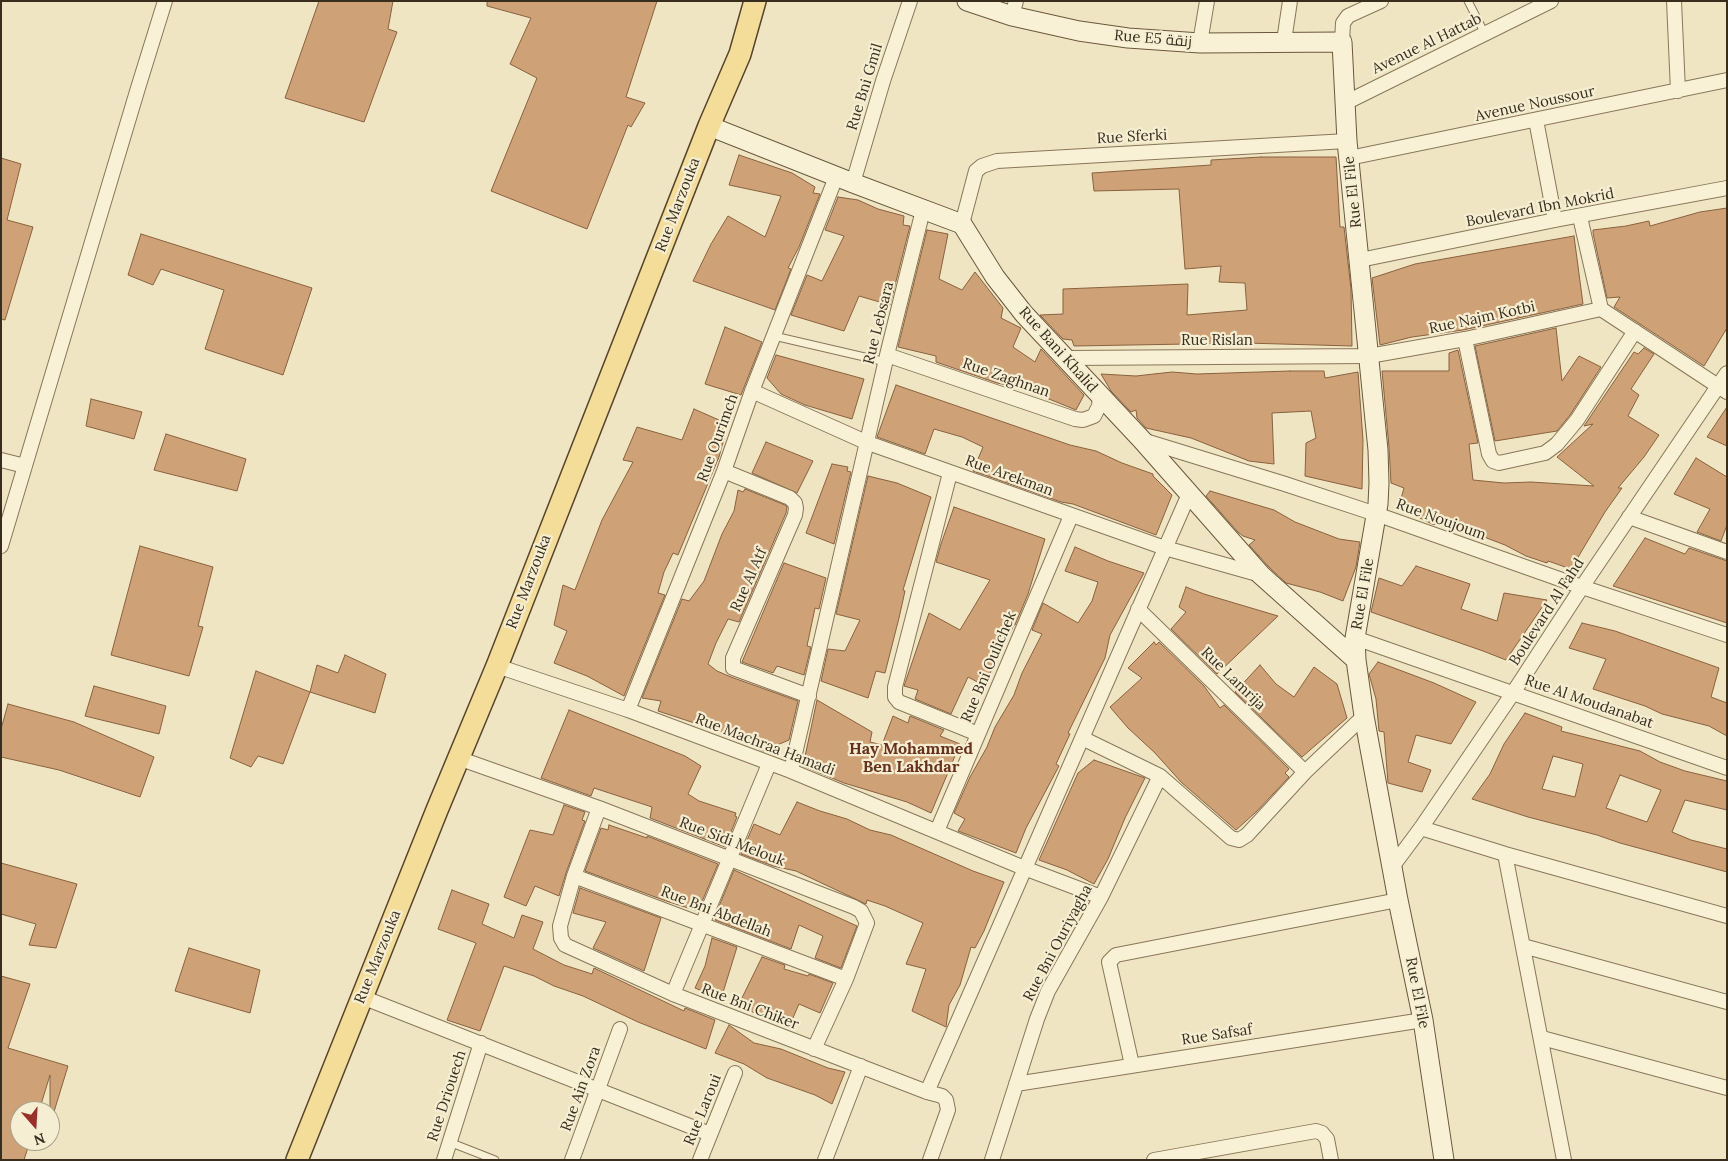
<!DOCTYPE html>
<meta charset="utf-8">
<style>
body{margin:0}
#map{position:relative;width:1728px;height:1161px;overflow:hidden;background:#efe5c2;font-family:Lora,serif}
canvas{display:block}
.frame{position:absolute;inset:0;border:2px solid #392d1e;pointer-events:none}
.north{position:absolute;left:10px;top:1101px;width:50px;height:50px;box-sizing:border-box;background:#f6eed2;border:1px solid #aaa18a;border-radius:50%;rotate:161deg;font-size:14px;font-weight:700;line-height:20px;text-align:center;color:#392d1e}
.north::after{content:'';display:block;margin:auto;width:18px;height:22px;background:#9a2e28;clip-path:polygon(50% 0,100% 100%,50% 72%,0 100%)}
</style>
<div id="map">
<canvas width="1728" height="1161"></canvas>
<div class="frame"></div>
<div class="north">N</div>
</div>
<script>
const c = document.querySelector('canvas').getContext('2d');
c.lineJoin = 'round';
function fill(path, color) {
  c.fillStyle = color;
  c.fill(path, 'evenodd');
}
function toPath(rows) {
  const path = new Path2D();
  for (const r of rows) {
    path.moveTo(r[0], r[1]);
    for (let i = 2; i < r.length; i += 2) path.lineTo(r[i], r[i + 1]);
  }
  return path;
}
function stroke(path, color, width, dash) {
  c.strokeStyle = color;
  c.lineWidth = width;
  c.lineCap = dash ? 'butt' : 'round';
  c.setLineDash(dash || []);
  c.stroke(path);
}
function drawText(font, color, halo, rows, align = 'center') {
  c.font = font + ' Lora,Cairo,serif';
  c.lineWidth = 4.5;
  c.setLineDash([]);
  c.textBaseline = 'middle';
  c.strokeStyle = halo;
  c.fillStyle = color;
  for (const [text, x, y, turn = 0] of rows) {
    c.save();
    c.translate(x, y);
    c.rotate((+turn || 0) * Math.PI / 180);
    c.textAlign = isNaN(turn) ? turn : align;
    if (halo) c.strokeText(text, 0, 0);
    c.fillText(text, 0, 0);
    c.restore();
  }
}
const building = toPath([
 [319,1,393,1,388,29,397,32,364,122,285,98,319,1],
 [487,1,657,1,626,97,645,103,631,127,628,125,587,229,491,191,537,78,510,64,531,18,487,6,487,1],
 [739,155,792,173,815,187,813,193,820,194,799,247,788,268,791,269,775,310,693,281,711,244,728,216,765,237,781,196,729,185,739,155],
 [1261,157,1336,157,1340,227,1344,227,1351,289,1352,346,1245,343,1074,346,1072,340,1063,339,1040,315,1063,314,1063,289,1188,284,1187,315,1247,310,1245,283,1219,282,1221,266,1185,269,1179,189,1094,191,1092,173,1211,165,1211,160,1261,157],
 [1,158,21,164,7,220,33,227,5,320,1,319,1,158],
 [838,197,858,200,878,209,904,216,903,225,910,226,890,305,859,296,844,331,791,315,807,275,822,281,844,236,825,230,838,197],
 [1727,208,1727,328,1704,366,1614,307,1620,297,1607,298,1593,233,1593,230,1626,226,1649,221,1650,226,1700,212,1727,208],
 [927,230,948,234,939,279,962,290,975,272,1003,308,1001,318,1021,328,1013,347,1035,362,1041,349,1084,395,1076,410,1022,388,997,383,936,362,936,356,898,347,927,230],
 [141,234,312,288,283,375,205,349,224,290,161,269,153,285,128,275,141,234],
 [1574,236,1583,304,1463,330,1412,337,1380,345,1372,278,1415,264,1574,236],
 [725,327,762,342,741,395,705,384,725,327],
 [1556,328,1562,381,1579,356,1601,367,1570,415,1557,431,1495,441,1475,346,1556,328],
 [1644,348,1654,354,1631,389,1639,395,1628,416,1659,435,1644,457,1618,488,1622,488,1605,512,1571,569,1548,561,1547,563,1526,556,1505,545,1458,527,1432,524,1414,515,1398,509,1404,488,1391,483,1389,447,1382,371,1449,371,1449,353,1458,350,1478,443,1469,444,1473,480,1504,483,1531,482,1594,486,1557,457,1593,424,1584,426,1634,352,1638,354,1644,348],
 [776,355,864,379,852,419,805,405,781,394,767,378,776,355],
 [1290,371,1324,371,1325,378,1358,372,1363,440,1362,489,1305,476,1306,443,1316,438,1311,411,1272,413,1274,464,1249,461,1191,438,1146,428,1137,418,1136,410,1131,412,1111,391,1101,374,1136,376,1172,372,1197,374,1290,371],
 [896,385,1070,445,1096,451,1122,463,1153,474,1153,476,1172,495,1156,535,1073,504,1061,502,973,471,983,447,962,437,934,429,925,454,877,437,896,385],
 [91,399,142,412,134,439,86,426,91,399],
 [1727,407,1727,446,1707,437,1727,407],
 [694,409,728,424,719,457,678,555,673,553,664,572,658,593,665,595,624,696,587,676,554,663,567,631,554,625,563,585,575,590,602,520,633,462,623,460,637,427,682,440,694,409],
 [166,434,246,459,237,491,154,470,166,434],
 [766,442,813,461,797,493,752,473,766,442],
 [1696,458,1727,477,1727,525,1721,541,1697,532,1710,509,1674,494,1696,458],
 [832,464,848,467,847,471,851,472,834,544,806,533,832,464],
 [868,476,897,483,931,497,903,590,905,591,899,618,885,673,876,671,868,698,821,681,828,649,845,651,860,620,836,614,868,476],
 [745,489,785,505,787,507,786,513,739,622,728,619,716,643,708,664,717,671,731,677,798,701,789,740,763,751,725,733,658,711,661,701,642,698,682,599,689,601,704,581,722,534,734,511,738,490,743,492,745,489],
 [1210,491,1274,510,1295,522,1339,539,1360,542,1356,567,1343,601,1320,592,1286,583,1269,567,1249,545,1255,540,1243,536,1238,532,1206,496,1210,491],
 [954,507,1045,539,1028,594,1015,625,1014,625,993,666,985,686,968,677,951,714,915,699,918,690,904,686,929,613,960,630,990,580,936,562,941,544,954,507],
 [1645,538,1685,554,1689,548,1727,561,1727,623,1613,586,1645,538],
 [140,546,213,567,198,626,203,627,189,676,111,655,140,546],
 [1075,547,1108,561,1144,573,1110,635,1105,658,1068,733,1070,734,1056,764,1059,766,1026,828,1016,853,958,831,965,819,954,813,970,777,987,747,995,727,1014,695,1022,673,1042,634,1032,630,1043,603,1078,623,1092,601,1098,582,1065,571,1075,547],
 [784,563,826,578,819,609,815,608,807,646,811,647,804,675,777,666,773,673,742,662,784,563],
 [1416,566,1470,584,1461,609,1497,621,1504,593,1547,600,1506,660,1483,651,1371,612,1379,578,1402,586,1416,566],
 [1186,587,1204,594,1278,616,1217,674,1171,629,1186,612,1179,607,1186,587],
 [1582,623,1615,631,1719,668,1711,697,1727,703,1727,736,1709,726,1662,714,1645,706,1593,689,1606,659,1569,648,1582,623],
 [1154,642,1156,645,1159,642,1204,686,1220,708,1224,705,1289,769,1285,773,1289,777,1256,812,1236,830,1181,782,1155,753,1128,728,1110,707,1142,678,1128,668,1154,642],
 [345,655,386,674,375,713,310,692,317,665,338,673,345,655],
 [1378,662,1434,683,1476,702,1451,744,1416,735,1408,762,1431,770,1422,792,1388,783,1384,732,1379,731,1376,699,1369,674,1378,662],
 [1260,665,1276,684,1294,697,1314,667,1337,684,1347,718,1302,757,1235,692,1260,665],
 [256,671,310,692,283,764,258,756,251,767,230,758,256,671],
 [94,686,166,706,159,734,85,716,94,686],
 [817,700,872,732,870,742,882,745,893,716,908,723,910,716,944,730,940,736,960,744,931,813,907,802,844,783,803,766,817,700],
 [8,704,74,722,154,757,140,797,59,770,1,757,1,729,8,704],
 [569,710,685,756,701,766,688,794,699,801,736,813,735,816,737,817,725,847,650,818,652,807,594,788,591,796,541,778,569,710],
 [1525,713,1562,727,1561,731,1640,751,1660,762,1685,771,1727,781,1727,810,1685,800,1672,832,1691,840,1727,849,1727,872,1620,843,1597,835,1528,817,1472,799,1490,774,1504,744,1525,713],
 [1553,756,1583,764,1575,797,1542,789,1553,756],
 [1620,775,1661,790,1647,822,1606,808,1620,775],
 [1094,760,1145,778,1125,818,1108,859,1094,884,1067,870,1039,860,1078,773,1094,760],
 [797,802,820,811,847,819,870,830,891,835,973,871,1004,882,984,931,975,948,971,947,960,985,949,1005,946,1027,912,1011,926,969,906,964,923,923,885,906,867,900,866,904,796,871,773,866,741,854,754,824,780,835,797,802],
 [564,805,585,812,582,820,585,821,566,873,559,896,535,886,526,906,504,897,530,830,553,835,564,805],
 [609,825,647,838,647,836,718,864,698,911,666,901,585,871,601,828,608,830,609,825],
 [1,863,77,884,56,948,29,945,36,924,1,914,1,863],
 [734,870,857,926,841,968,815,958,823,936,799,925,791,949,715,920,717,917,715,916,734,870],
 [580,888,661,918,644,971,593,948,606,922,573,913,580,888],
 [452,890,489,904,482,924,514,938,522,915,543,922,533,949,564,965,592,974,594,968,684,1011,685,1008,715,1020,706,1049,638,1022,583,996,554,986,534,976,504,966,480,1031,447,1020,476,943,438,929,452,890],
 [712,938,737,947,721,999,695,988,705,966,712,938],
 [189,948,260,970,250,1013,175,991,189,948],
 [762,957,785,965,784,969,808,976,809,974,833,983,820,1013,799,1004,789,1027,738,1006,762,957],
 [1,976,30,984,8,1048,68,1066,53,1115,50,1115,50,1075,39,1111,20,1111,20,1141,30,1141,24,1160,1,1160,1,976],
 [729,1025,754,1043,781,1049,828,1068,845,1072,832,1104,815,1095,767,1078,744,1064,715,1053,729,1025]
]);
fill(building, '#cea177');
stroke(building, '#89613e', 1);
const lane = toPath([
 [1468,1,1485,34],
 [774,336,886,362],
 [449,1142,495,1160]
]);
const street = toPath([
 [1674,1,1678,91],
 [1012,16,1016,1],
 [1284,41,1290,1],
 [1342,42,1343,23,1348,16,1381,1],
 [1200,43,1207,1],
 [1345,103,1551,1],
 [1536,120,1555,220],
 [1349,158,1727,80],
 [853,183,883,81,910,1],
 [1580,217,1601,309,1727,392],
 [962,224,976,171,982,166,997,161,1347,141],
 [1360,260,1555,220,1727,188],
 [1465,339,1489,454,1493,461,1499,463,1545,453,1557,444,1577,420,1635,331],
 [887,355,1075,419,1083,420,1094,416,1099,406,1100,396],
 [1066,358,1369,356,1465,339,1601,309],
 [752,391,868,443,1165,548,1261,575],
 [1142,440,1285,484,1376,514,1582,587,1727,635],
 [1,460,25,466],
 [724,471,790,498,795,503,796,508,795,515,733,658,733,668,809,696],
 [950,473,895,687,895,697,899,702,978,734],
 [1629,517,1727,552],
 [1,546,138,88,165,1],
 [1138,609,1305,772],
 [1355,638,1727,768],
 [497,666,628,710,791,771,1024,868,1101,897],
 [628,710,724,471,752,391,836,177],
 [1082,738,1160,776,1231,838,1239,840,1247,835,1305,772,1364,716],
 [458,758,599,808,854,907,861,911,867,923,846,979,814,1049],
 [791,771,887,355,923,210],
 [599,808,574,876,560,926,561,938,565,945,673,994,927,1092,942,1096,946,1100,948,1110,930,1160],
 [1421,828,1505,854,1727,916],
 [937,831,1071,516],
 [1505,854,1564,1160],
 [1392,867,1421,828,1513,693,1582,587,1727,373],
 [574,876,846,979],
 [1523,946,1727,1002],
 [673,994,769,764],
 [362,997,710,1134],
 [1542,1038,1727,1088],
 [1132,1065,1109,962,1116,955,1398,900],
 [1016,1084,1423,1020],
 [927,1092,1189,494],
 [444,1160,481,1043],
 [572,1160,620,1029],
 [700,1160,735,1073],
 [825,1160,861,1066],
 [992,1160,1037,1019,1048,991,1101,897,1160,776],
 [1154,1160,1316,1131,1322,1133,1327,1139,1331,1160]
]);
const secondary = toPath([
 [967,1,1012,16,1079,31,1128,38,1200,43,1342,42,1347,141,1378,450,1379,483,1378,504,1355,638,1356,660,1364,716,1398,900,1423,1020,1444,1160],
 [709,126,853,183,962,224,995,277,1024,314,1142,440,1261,575,1356,660]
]);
const primary = toPath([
 [297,1160,437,810,497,666,709,126,740,54,755,1]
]);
stroke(lane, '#897659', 9);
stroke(street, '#897659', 16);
stroke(secondary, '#6b573c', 21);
stroke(primary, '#57442d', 24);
stroke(lane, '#f9f1d6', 7);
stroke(street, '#f9f1d6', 14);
stroke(secondary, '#f9f1d6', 19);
stroke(primary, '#f3dd99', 21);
drawText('15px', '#392d1e', '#f6eed2', [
 ["Rue E5 زنقة",1153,39,5],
 ["Avenue Al Hattab",1427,44,-26],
 ["Rue Bni Gmil",865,87,-73],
 ["Avenue Noussour",1535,104,-12],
 ["Rue Sferki",1132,137,-3],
 ["Rue El File",1353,192,-96],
 ["Rue Marzouka",678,205,-69],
 ["Boulevard Ibn Mokrid",1540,208,-11],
 ["Rue Najm Kotbi",1482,318,-12],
 ["Rue Lebsara",879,323,-76],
 ["Rue Rislan",1217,341],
 ["Rue Bani Khalid",1058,350,48],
 ["Rue Zaghnan",1006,378,19],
 ["Rue Ourimch",718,438,-70],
 ["Rue Arekman",1009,476,20],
 ["Rue Noujoum",1441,520,20],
 ["Rue Al Atf",749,580,-66],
 ["Rue Marzouka",529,582,-69],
 ["Rue El File",1363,594,-80],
 ["Boulevard Al Fahd",1547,612,-57],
 ["Rue Bni Oulichek",989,667,-67],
 ["Rue Lamrija",1233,679,44],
 ["Rue Al Moudanabat",1589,702,19],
 ["Rue Machraa Hamadi",765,745,21],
 ["Rue Sidi Melouk",732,842,21],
 ["Rue Bni Abdellah",716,912,21],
 ["Rue Bni Ouriyagha",1058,943,-62],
 ["Rue Marzouka",378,957,-68],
 ["Rue El File",1417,993,79],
 ["Rue Bni Chiker",750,1007,21],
 ["Rue Safsaf",1217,1035,-9],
 ["Rue Ain Zora",581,1089,-70],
 ["Rue Driouech",447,1096,-72],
 ["Rue Laroui",703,1110,-68]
]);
drawText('bold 16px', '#67301c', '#f6eed2', [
 ["Hay Mohammed",911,749],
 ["Ben Lakhdar",911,767]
]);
</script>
